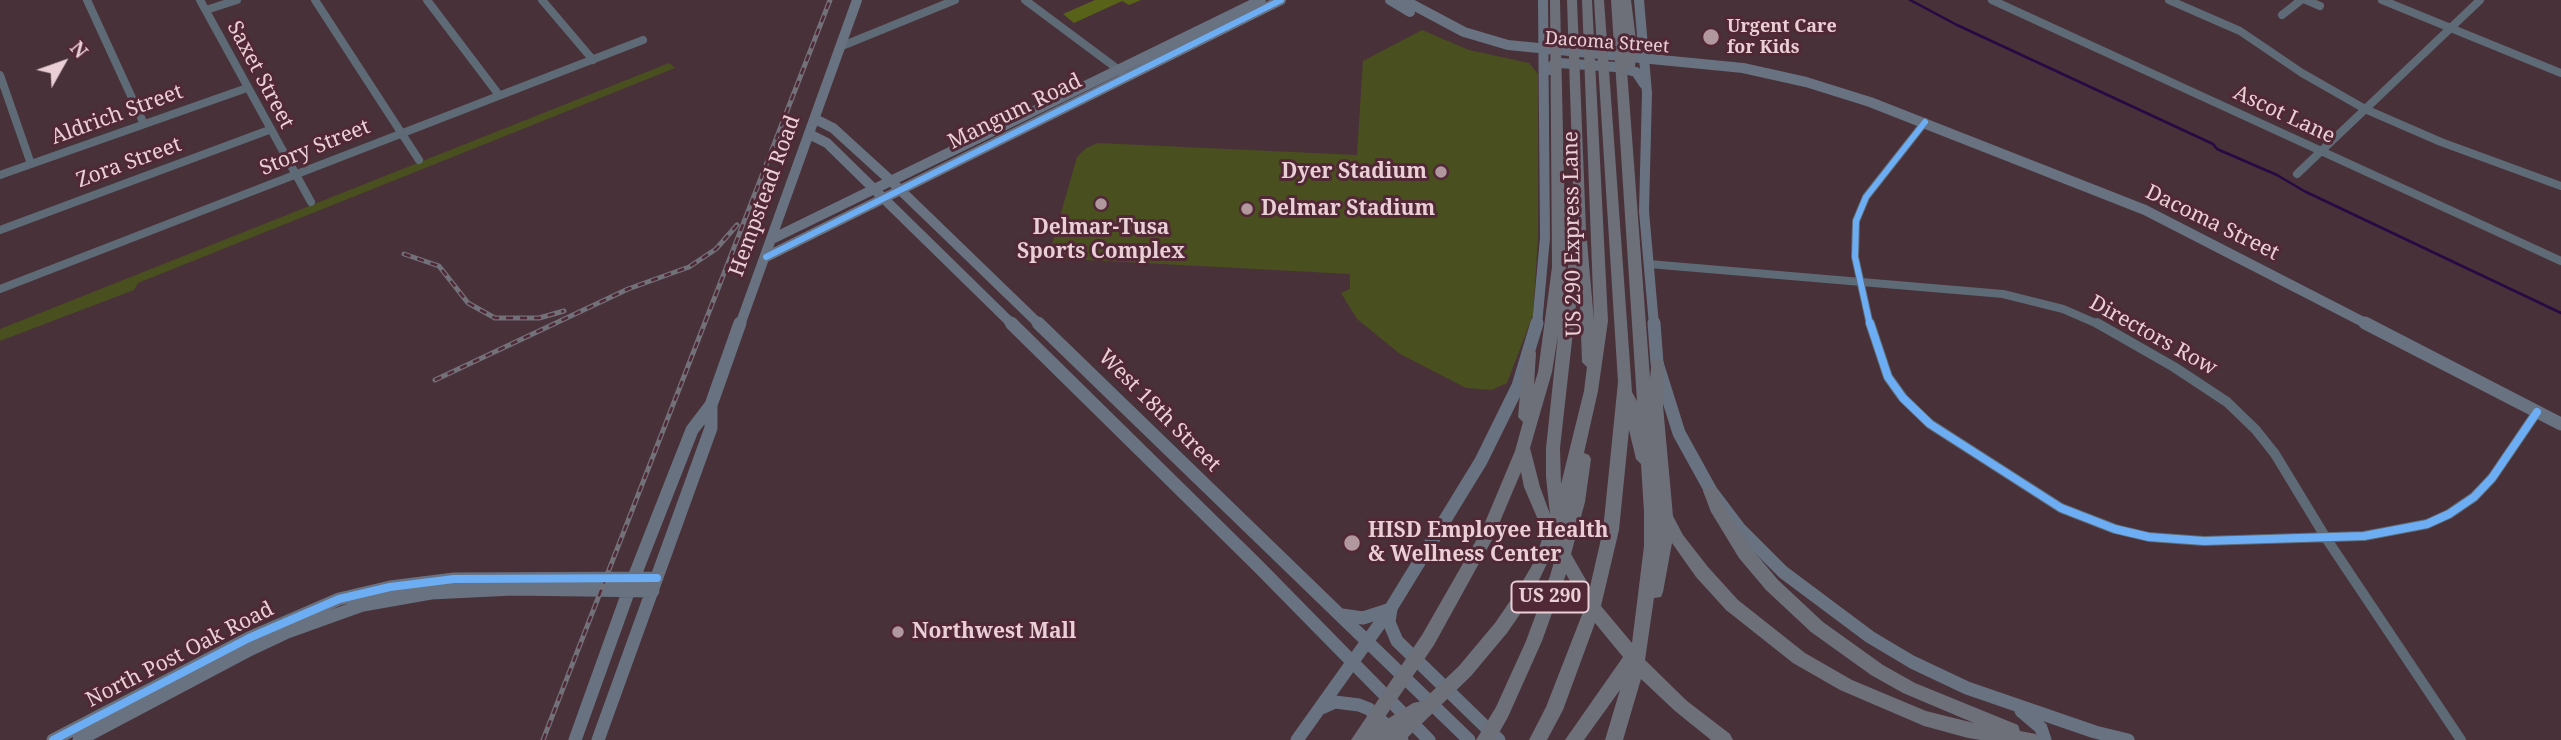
<!DOCTYPE html>
<style>
body{margin:0}
#map{position:relative;width:2561px;height:740px;overflow:hidden;background:#483139;font-family:"Noto Serif",serif}
canvas{display:block}
.north{position:absolute;left:28px;top:28px;width:70px;height:70px;-webkit-text-stroke:5px #512836;paint-order:stroke;rotate:50deg;font-size:19px;font-weight:700;line-height:28px;text-align:center;color:#eacfd6}
.north::after{content:'';display:block;margin:auto;width:24px;height:32px;background:#eacfd6;clip-path:polygon(50% 0,100% 100%,50% 72%,0 100%)}
</style>
<div id="map">
<canvas width="2561" height="740"></canvas>
<div class="north">N</div>
</div>
<script>
const c = document.querySelector('canvas').getContext('2d');
c.lineJoin = 'round';
function fill(path, color) {
  c.fillStyle = color;
  c.fill(path, 'evenodd');
}
function toPath(rows) {
  const path = new Path2D();
  for (const r of rows) {
    path.moveTo(r[0], r[1]);
    for (let i = 2; i < r.length; i += 2) path.lineTo(r[i], r[i + 1]);
  }
  return path;
}
function stroke(path, color, width, dash) {
  c.strokeStyle = color;
  c.lineWidth = width;
  c.lineCap = dash ? 'butt' : 'round';
  c.setLineDash(dash || []);
  c.stroke(path);
}
function drawText(font, color, halo, rows, align = 'center') {
  c.font = font + ' "Noto Serif",serif';
  c.lineWidth = 6;
  c.setLineDash([]);
  c.textBaseline = 'middle';
  c.strokeStyle = halo;
  c.fillStyle = color;
  for (const [text, x, y, turn = 0] of rows) {
    c.save();
    c.translate(x, y);
    c.rotate((+turn || 0) * Math.PI / 180);
    c.textAlign = isNaN(turn) ? turn : align;
    if (halo) c.strokeText(text, 0, 0);
    c.fillText(text, 0, 0);
    c.restore();
  }
}
fill(toPath([
 [1422,30,1469,50,1529,63,1538,74,1538,237,1533,315,1507,383,1492,390,1466,388,1400,354,1357,319,1341,293,1350,289,1350,274,1048,258,1077,157,1086,148,1098,143,1357,155,1363,61],
 [669,63,675,68,138,283,134,290,0,341,0,329]
]), '#494f1f');
fill(toPath([
 [1095,0,1141,0,1129,5,1122,1,1074,23,1063,14]
]), '#586218');
stroke(toPath([
 [1910,0,1957,25,2213,144,2217,149,2277,175,2304,191,2561,313]
]), '#270944', 2.5);
stroke(toPath([
 [87,0,144,124],
 [200,0,311,202],
 [315,0,419,160],
 [427,0,499,95],
 [542,0,593,60],
 [1025,0,1123,73],
 [1992,0,2561,261],
 [2169,0,2240,31,2302,73,2365,109,2441,142,2561,186],
 [2306,0,2320,6],
 [2382,0,2561,73],
 [206,10,237,0],
 [2282,15,2301,0],
 [842,46,955,0],
 [0,75,31,164],
 [2297,174,2480,0],
 [0,175,247,88],
 [0,230,269,130],
 [1649,264,2003,294,2063,309,2100,325],
 [0,289,643,40],
 [1870,325,1855,257,1856,221,1866,197,1925,122]
]), '#5e6a75', 8);
stroke(toPath([
 [1870,323,1888,377,1903,398,1930,424,2061,508,2115,529,2149,537,2204,541,2364,536,2427,524,2449,514,2474,497,2492,478,2537,412],
 [2097,323,2174,367,2227,402,2256,430,2275,454,2326,538,2461,740]
]), '#5e6a75', 10);
stroke(toPath([
 [1390,0,1410,12],
 [1404,0,1464,32,1508,45,1743,68,1806,82,1870,102,2145,210,2369,325],
 [1639,0,1647,93,1644,211,1654,325],
 [1550,70,1553,65,1559,63,1616,67,1636,72,1644,84],
 [815,119,833,128,890,180,1040,325],
 [809,134,827,143,1013,325],
 [772,239,1261,0],
 [766,257,1281,0],
 [740,325,857,0],
 [1537,325,1545,238,1543,0]
]), '#687280', 10);
stroke(toPath([
 [1011,323,1258,566,1429,740],
 [1038,323,1469,740],
 [1654,323,1657,363,1679,433,1711,491,1739,528,1783,572,1870,637,1912,662,1967,688,2095,732,2128,740],
 [2365,323,2561,424],
 [1391,609,1389,622,1397,641,1499,740],
 [1342,615,1363,618,1391,609],
 [1319,709,1335,702,1359,705,1369,709,1402,740],
 [2021,711,2041,728,2045,740],
 [53,740,249,638,339,599,390,587,454,579,657,578],
 [79,740,251,649,285,633,363,605,431,593,513,589,653,591],
 [575,740,629,590,692,430,711,405,740,323],
 [598,740,711,428,711,405],
 [1297,740,1391,608,1481,461,1518,386,1537,323]
]), '#687280', 13);
fill(toPath([
 [1550,0,1560,0,1566,267,1563,299,1571,247,1575,243,1567,0,1577,0,1586,230,1594,321,1582,0,1592,0,1608,321,1598,391,1584,453,1589,455,1591,459,1585,502,1571,554,1590,587,1603,530,1618,382,1594,0,1604,0,1632,392,1637,401,1611,0,1631,0,1637,48,1635,67,1627,70,1650,378,1652,359,1662,359,1664,363,1663,406,1673,516,1683,535,1708,567,1738,600,1805,653,1852,680,1926,711,1974,723,1903,693,1871,675,1811,632,1766,590,1739,558,1711,512,1703,491,1706,487,1716,487,1726,510,1751,548,1778,580,1823,622,1883,665,1915,683,2018,725,2020,731,2036,734,2039,740,1981,740,1968,738,1924,726,1840,690,1793,663,1726,610,1696,577,1672,543,1663,592,1661,597,1654,598,1645,660,1687,701,1730,734,1733,740,1711,740,1675,711,1641,679,1623,740,1605,740,1620,690,1584,740,1565,740,1623,657,1595,623,1563,710,1547,740,1529,740,1546,707,1585,607,1566,574,1542,641,1508,717,1495,740,1476,740,1496,707,1526,641,1550,576,1556,555,1553,551,1529,601,1507,633,1471,676,1405,740,1351,740,1422,635,1481,532,1515,451,1523,422,1518,417,1524,349,1534,349,1536,353,1534,385,1538,372,1552,267,1550,0],
 [1579,278,1582,362,1587,367,1584,391,1561,484,1560,448,1579,278],
 [1558,335,1546,448,1546,477,1550,514,1540,487,1530,448,1552,372,1558,335],
 [1629,430,1636,459,1641,464,1644,512,1644,546,1632,643,1601,606,1619,530,1629,430],
 [1521,472,1524,487,1544,534,1534,562,1517,591,1495,623,1459,666,1422,701,1413,703,1381,723,1434,645,1493,538,1521,472]
]), '#6d6f79');
const rail = toPath([
 [404,254,439,266,468,303,495,318,539,318,564,311],
 [435,380,628,289,689,267,716,249,737,225],
 [543,740,830,0]
]);
stroke(rail, '#727179', 5);
stroke(rail, '#512836', 2.5, [7]);
stroke(toPath([
 [766,257,1281,0],
 [1870,325,1855,257,1856,221,1866,197,1925,122]
]), '#6dadf4', 6);
stroke(toPath([
 [1870,323,1888,377,1903,398,1930,424,2061,508,2115,529,2149,537,2204,541,2364,536,2427,524,2449,514,2474,497,2492,478,2537,412],
 [53,740,249,638,339,599,390,587,454,579,657,578]
]), '#6dadf4', 8);
for (const [x, y, r, color] of [
 [1711,37,9,"#b1989f"],
 [1441,172,7,"#b1989f"],
 [1101,204,7,"#b1989f"],
 [1247,209,7,"#b1989f"],
 [1352,543,9,"#b1989f"],
 [898,632,7,"#b1989f"]
]) {
  const dot = new Path2D();
  dot.arc(x, y, r, 0, 2 * Math.PI);
  c.fillStyle = color;
  c.fill(dot);
  stroke(dot, '#512836', 2.5);
}
drawText('bold 18px', '#eacfd6', '#512836', [
 ["Urgent Care",1727,27],
 ["for Kids",1727,48]
], 'left');
drawText('18px', '#eacfd6', '#512836', [
 ["Dacoma Street",1607,43,4]
]);
for (const [x, y, w] of [
 [1550,597,77]
]) {
  const box = new Path2D();
  box.roundRect(x - w / 2, y - 15.5, w, 31, 5);
  c.fillStyle = '#512836';
  c.fill(box);
  stroke(box, '#eacfd6', 2);
}
drawText('bold 19px', '#eacfd6', null, [
 ["US 290",1550,597]
]);
drawText('21px', '#eacfd6', '#512836', [
 ["Saxet Street",260,75,62],
 ["Mangum Road",1015,112,-26],
 ["Aldrich Street",117,115,-20],
 ["Ascot Lane",2284,115,25],
 ["Story Street",315,148,-22],
 ["Zora Street",129,163,-20],
 ["Hempstead Road",765,196,-70],
 ["Dacoma Street",2212,223,26],
 ["US 290 Express Lane",1573,234,-91],
 ["Directors Row",2153,336,29],
 ["West 18th Street",1159,411,45],
 ["North Post Oak Road",180,655,-27]
]);
drawText('bold 21px', '#eacfd6', '#512836', [
 ["Dyer Stadium",1427,172,"right"],
 ["Delmar Stadium",1261,209],
 ["Delmar-Tusa",1101,228,"center"],
 ["Sports Complex",1101,252,"center"],
 ["HISD Employee Health",1368,531],
 ["& Wellness Center",1368,555],
 ["Northwest Mall",912,632]
], 'left');
</script>
